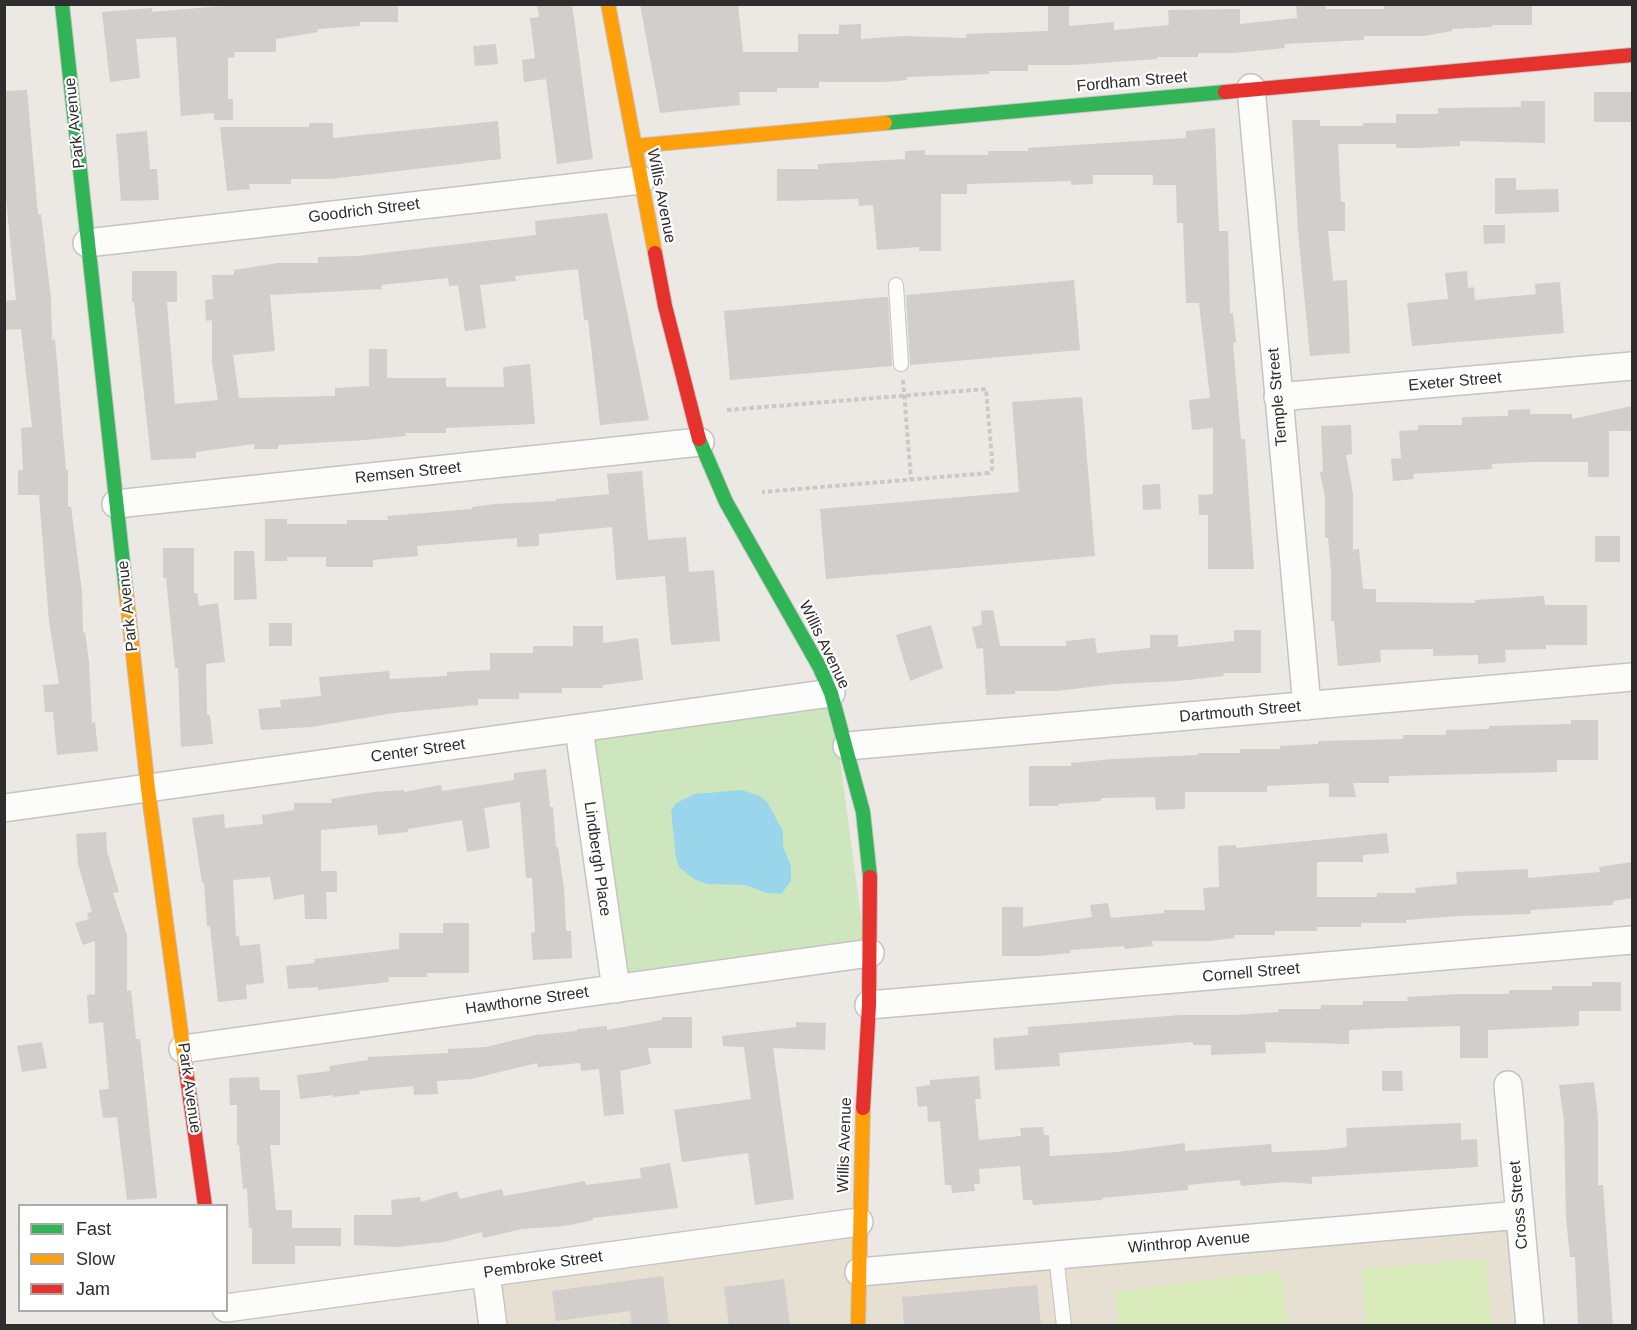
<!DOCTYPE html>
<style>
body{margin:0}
#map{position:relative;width:1637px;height:1330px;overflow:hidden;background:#ece8e4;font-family:Arial,sans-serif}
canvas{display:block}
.frame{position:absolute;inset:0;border:6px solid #2e2e2e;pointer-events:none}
.legend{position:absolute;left:18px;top:1204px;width:210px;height:108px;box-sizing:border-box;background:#fff;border:2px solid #ababab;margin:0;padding:8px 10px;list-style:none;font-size:18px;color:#2e2e2e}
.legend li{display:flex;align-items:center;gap:12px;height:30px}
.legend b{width:30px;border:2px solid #ababab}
</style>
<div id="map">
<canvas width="1637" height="1330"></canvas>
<div class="frame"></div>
<ul class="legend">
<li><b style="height:8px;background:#30b455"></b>Fast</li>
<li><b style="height:8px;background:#ff9f0a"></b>Slow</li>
<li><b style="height:8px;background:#e5322d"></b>Jam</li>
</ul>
</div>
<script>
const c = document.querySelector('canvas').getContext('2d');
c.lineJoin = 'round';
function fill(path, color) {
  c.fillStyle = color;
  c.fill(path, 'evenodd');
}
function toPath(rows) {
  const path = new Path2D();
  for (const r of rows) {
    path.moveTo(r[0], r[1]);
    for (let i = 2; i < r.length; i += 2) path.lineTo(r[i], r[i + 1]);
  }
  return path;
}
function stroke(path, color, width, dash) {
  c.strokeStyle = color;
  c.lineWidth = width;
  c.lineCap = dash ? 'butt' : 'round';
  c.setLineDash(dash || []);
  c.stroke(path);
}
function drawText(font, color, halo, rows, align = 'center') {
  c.font = font + ' Arial,sans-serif';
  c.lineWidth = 4.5;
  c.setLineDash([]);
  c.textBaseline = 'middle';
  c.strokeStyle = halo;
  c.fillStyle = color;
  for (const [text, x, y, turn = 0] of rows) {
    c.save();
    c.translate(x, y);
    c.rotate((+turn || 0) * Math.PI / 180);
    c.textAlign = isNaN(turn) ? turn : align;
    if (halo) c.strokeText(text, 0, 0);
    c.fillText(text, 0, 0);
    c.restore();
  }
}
fill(toPath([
 [1520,1215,1530,1325,620,1326,619,1322,588,1326,493,1325,486,1273,859,1222,859,1262]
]), '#e6e0d3');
fill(toPath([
 [831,693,866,954,622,985,584,729]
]), '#cee6be');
fill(toPath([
 [1486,1259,1491,1325,1367,1325,1362,1269],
 [1281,1271,1288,1325,1119,1325,1115,1292]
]), '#d9eabb');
fill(toPath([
 [742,790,760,796,767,802,783,831,783,846,791,866,791,881,781,894,767,893,745,885,707,884,694,879,679,867,676,858,671,811,676,803,695,794]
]), '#99d6ec');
fill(toPath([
 [245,4,398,4,398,22,360,22,360,26,317,29,318,32,276,39,276,52,234,52,235,57,228,58,228,99,233,99,233,120,214,120,214,113,181,116,176,37,136,39,140,78,110,82,102,12,152,8,152,12],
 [537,4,572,4,593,159,557,164,546,79,524,82,522,60,535,58,530,18,539,17],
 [640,4,738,4,743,52,798,52,798,34,839,34,839,25,861,24,861,39,904,36,966,38,966,34,1048,31,1048,6,1069,6,1069,26,1114,22,1114,30,1169,25,1168,10,1240,9,1240,24,1297,18,1296,4,1325,4,1326,9,1384,9,1384,4,1532,4,1532,25,1492,25,1492,27,1452,29,1452,31,1425,36,1364,36,1364,40,1284,44,1285,48,1234,53,1198,53,1198,57,1157,57,1158,59,1073,65,1028,65,1028,71,989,71,989,74,907,77,907,80,884,82,819,82,819,88,777,88,777,92,739,92,740,105,660,113],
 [496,44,498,64,475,66,473,46],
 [27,90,38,215,41,214,51,299,52,340,55,339,66,470,68,470,68,507,71,507,82,592,83,633,85,632,89,661,92,723,95,722,98,751,57,755,53,712,45,712,43,685,59,684,49,622,39,495,18,495,18,470,23,470,21,428,32,427,21,329,4,330,4,301,16,300,4,179,4,91],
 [1594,92,1632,92,1632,122,1594,122],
 [1521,101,1545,101,1545,143,1460,141,1460,146,1418,148,1396,148,1396,144,1338,144,1341,202,1345,202,1345,231,1328,231,1333,281,1347,280,1350,353,1310,356,1298,231,1292,120,1320,120,1320,126,1363,126,1363,123,1396,123,1396,114,1438,114,1438,108,1521,107],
 [498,121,501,159,330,179,291,179,291,184,249,184,250,189,227,191,220,127,309,127,309,123,333,123,333,138],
 [1215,128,1219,231,1228,231,1230,313,1233,313,1236,342,1233,343,1241,439,1245,439,1254,569,1208,569,1208,515,1199,515,1198,495,1213,494,1213,428,1192,430,1189,400,1210,398,1199,303,1186,303,1183,223,1177,223,1176,185,1153,185,1153,175,1093,175,1093,184,1071,185,1071,181,967,184,967,194,941,194,941,251,919,251,919,247,877,250,873,205,859,206,858,199,777,201,777,169,818,169,818,164,905,159,905,151,925,150,925,155,988,155,988,151,1028,151,1028,148,1186,138,1186,131],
 [147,131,150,169,157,169,159,200,121,201,116,134],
 [1495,178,1516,178,1516,190,1558,189,1559,212,1495,214],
 [607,213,649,420,600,425,588,320,584,320,578,269,515,276,516,281,480,285,486,328,465,331,458,285,449,286,448,278,381,285,382,289,270,295,275,351,233,355,239,398,335,396,335,388,369,386,369,349,387,349,387,378,446,378,446,387,504,387,503,367,530,364,535,424,446,428,446,433,405,433,406,436,366,440,278,445,278,449,254,449,254,444,196,452,196,458,151,460,134,302,132,302,132,271,177,271,177,302,167,302,175,404,218,400,212,362,212,320,206,321,205,300,213,299,212,275,234,275,234,270,278,263,318,263,318,257,357,256,536,235,535,221],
 [1483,225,1505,225,1505,243,1484,244],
 [1467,271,1468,288,1474,287,1475,300,1536,294,1535,284,1560,282,1564,333,1412,346,1407,303,1448,299,1445,273],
 [1074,280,1080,350,910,365,906,295],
 [884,297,888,297,892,366,730,380,724,311],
 [1082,397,1095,556,826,579,820,509,1019,492,1012,402],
 [1632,406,1632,431,1609,431,1609,477,1588,477,1588,462,1531,462,1492,464,1492,469,1413,474,1414,479,1393,481,1391,459,1401,458,1399,431,1418,430,1418,425,1462,425,1462,417,1508,416,1508,410,1530,409,1530,414,1572,414,1572,419],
 [1351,425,1352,454,1346,455,1353,494,1353,550,1359,549,1363,589,1376,589,1376,602,1475,603,1475,600,1544,596,1545,605,1587,605,1587,645,1546,645,1546,649,1505,650,1506,662,1478,664,1478,655,1433,656,1433,649,1380,650,1381,662,1338,666,1334,621,1331,621,1331,571,1328,538,1325,538,1325,497,1320,472,1323,471,1321,426],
 [642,471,648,540,686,537,689,572,714,570,720,641,671,645,665,576,616,580,612,527,539,534,539,546,517,547,517,538,417,546,418,556,373,560,373,567,326,567,326,557,287,557,287,561,265,561,265,519,287,519,287,524,347,524,347,520,388,520,387,516,472,509,472,507,495,504,556,501,556,499,609,494,607,474],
 [1160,484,1161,509,1143,510,1142,485],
 [1595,536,1620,536,1620,562,1595,562],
 [163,548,194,548,194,593,197,593,199,606,218,603,225,662,206,664,207,715,210,715,213,744,181,747,178,668,175,668,166,578,163,578],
 [234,551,254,551,257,599,234,600],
 [993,610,1000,646,1066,646,1066,641,1095,638,1097,653,1150,648,1150,635,1178,635,1178,647,1234,641,1234,630,1261,630,1261,673,1223,673,1224,676,1178,681,1115,684,1056,691,1015,691,1015,694,986,695,983,648,977,649,972,627,982,625,981,611],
 [269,623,292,623,292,646,269,646],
 [931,625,943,668,910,681,896,635],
 [573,626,603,626,603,643,638,638,643,680,603,685,603,688,562,688,562,693,519,693,519,699,478,699,478,705,394,713,311,727,261,730,258,709,281,707,280,700,321,696,319,677,389,671,390,679,447,676,447,672,490,670,490,653,533,653,533,646,573,646],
 [1571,720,1598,720,1598,760,1557,760,1557,772,1389,776,1389,783,1353,783,1356,797,1329,797,1329,783,1267,786,1267,792,1185,792,1185,809,1156,810,1155,797,1101,798,1101,801,1058,804,1058,806,1029,806,1029,766,1071,766,1071,763,1113,759,1198,755,1198,753,1240,753,1240,749,1280,749,1280,746,1318,744,1318,741,1403,739,1403,735,1446,735,1446,730,1489,729,1489,726,1571,724],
 [546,769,550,807,553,807,556,847,558,847,564,889,566,931,571,931,572,958,533,960,531,933,535,932,532,878,526,878,520,802,484,808,490,848,467,852,462,820,408,829,408,832,378,835,377,825,321,830,321,871,337,871,337,892,326,892,327,919,305,919,304,894,274,900,270,877,233,880,236,937,239,936,240,946,260,944,264,983,246,985,247,999,218,1002,210,926,207,926,204,883,202,883,192,818,224,814,225,828,263,824,262,815,294,810,294,803,332,803,331,799,374,792,404,790,404,792,441,785,442,791,514,780,514,773],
 [106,832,107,851,119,892,113,893,127,935,127,991,131,990,136,1039,140,1039,157,1198,127,1200,117,1117,103,1118,99,1090,109,1089,103,1022,89,1024,87,995,95,994,95,941,83,945,75,923,89,919,87,913,92,912,78,864,76,834],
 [1387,833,1389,853,1363,855,1363,862,1317,862,1317,897,1377,897,1377,893,1416,893,1415,888,1457,884,1456,872,1528,869,1528,878,1600,872,1599,867,1632,862,1632,898,1613,901,1613,905,1531,910,1531,914,1458,916,1406,920,1406,923,1361,923,1361,927,1317,927,1317,931,1275,931,1275,935,1234,935,1235,938,1208,941,1152,941,1153,946,1125,949,1124,946,1070,950,1070,953,1040,956,1002,956,1002,907,1023,907,1023,927,1092,917,1090,905,1108,903,1111,918,1164,913,1164,910,1205,910,1203,888,1219,887,1218,846,1236,845,1236,848],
 [443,923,469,923,469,973,427,973,427,977,388,977,389,982,318,990,318,987,288,989,286,966,315,963,314,959,399,949,399,933,443,933],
 [1592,982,1621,982,1621,1011,1579,1011,1579,1026,1488,1030,1488,1058,1460,1058,1460,1026,1391,1028,1349,1030,1349,1044,1265,1042,1266,1053,1211,1055,1211,1045,1193,1045,1193,1042,1059,1053,1060,1066,995,1070,993,1038,1028,1035,1028,1027,1181,1015,1236,1015,1278,1012,1278,1009,1321,1009,1321,1005,1363,1005,1363,1001,1408,1001,1407,997,1460,994,1509,994,1509,990,1552,990,1552,986,1592,986],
 [662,1017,692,1017,692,1048,648,1048,651,1064,620,1071,624,1114,604,1116,599,1069,581,1071,580,1063,538,1067,537,1063,471,1079,437,1081,438,1094,414,1095,413,1086,359,1091,360,1094,333,1097,333,1095,300,1099,297,1075,330,1071,329,1066,368,1060,368,1057,448,1053,448,1049,486,1047,535,1035,577,1031,577,1029,607,1026,607,1030,662,1020],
 [796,1022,826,1023,825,1050,773,1048,794,1199,755,1205,748,1153,682,1162,674,1110,751,1099,744,1047,723,1046,722,1036,796,1027],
 [42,1042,47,1068,22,1072,17,1046],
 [1382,1071,1402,1071,1403,1091,1382,1091],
 [979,1076,981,1099,975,1099,979,1140,1021,1136,1020,1128,1043,1127,1044,1135,1049,1135,1050,1156,1117,1152,1185,1143,1185,1151,1271,1144,1272,1152,1324,1150,1347,1147,1346,1128,1461,1123,1461,1140,1477,1139,1478,1167,1312,1177,1312,1184,1285,1182,1241,1186,1240,1180,1188,1185,1188,1190,1102,1198,1102,1200,1033,1205,1032,1200,1023,1200,1020,1166,979,1169,980,1184,974,1184,975,1191,952,1193,951,1185,945,1185,940,1121,928,1122,927,1106,918,1107,916,1087,930,1085,930,1080],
 [259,1077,260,1090,280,1090,280,1145,270,1145,276,1210,292,1210,292,1228,341,1228,341,1246,295,1246,295,1264,252,1264,252,1228,249,1228,247,1188,243,1189,239,1145,237,1145,237,1105,230,1105,229,1078],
 [1594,1082,1598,1118,1598,1185,1603,1185,1613,1326,1578,1326,1575,1257,1570,1257,1566,1217,1564,1121,1559,1085],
 [670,1163,678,1208,593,1218,593,1220,565,1226,522,1229,483,1238,482,1232,444,1242,395,1247,354,1245,354,1215,392,1215,391,1200,420,1197,421,1202,457,1191,460,1199,502,1189,504,1196,585,1181,586,1185,641,1178,640,1168],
 [663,1276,669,1326,632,1326,630,1311,556,1321,552,1291],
 [784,1279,790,1326,729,1326,724,1287],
 [1037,1285,1041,1326,904,1326,902,1297]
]), '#d1cecb');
const lane = toPath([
 [896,285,901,364],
 [1056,1255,1064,1326]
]);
const street = toPath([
 [1251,88,1307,706],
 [87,243,641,180],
 [1278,397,1632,366],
 [116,504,700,442],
 [579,729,616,989],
 [847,746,1632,677],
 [4,808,831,693],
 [869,1005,1632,940],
 [183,1049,870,953],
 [1508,1085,1530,1326],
 [859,1272,1520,1215],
 [486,1273,493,1326],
 [226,1308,859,1222]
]);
const fast = toPath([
 [62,4,126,591],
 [885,123,1225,92],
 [699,439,726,502,819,666,831,693,863,812,870,877]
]);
const slow = toPath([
 [608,4,655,253],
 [635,146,885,123],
 [126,591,148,789,186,1070],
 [858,1326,863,1108]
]);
const jam = toPath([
 [1225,92,1632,55],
 [655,253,665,306,699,439],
 [186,1070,205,1206],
 [863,1108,869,1005,870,877]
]);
stroke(lane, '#c5c4c5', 16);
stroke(street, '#c5c4c5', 30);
stroke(fast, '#c5c4c5', 16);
stroke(slow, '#c5c4c5', 16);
stroke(jam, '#c5c4c5', 16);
stroke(toPath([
 [903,380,911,479],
 [727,410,986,389,992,459,992,469,989,473,762,492]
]), '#c9c9c8', 4, [4.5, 3]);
stroke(lane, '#fcfcfb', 14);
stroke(street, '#fcfcfb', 27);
stroke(fast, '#30b455', 14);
stroke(slow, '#ff9f0a', 14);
stroke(jam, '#e5322d', 14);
drawText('16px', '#2e2e2e', '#fff', [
 ["Fordham Street",1132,82,-5],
 ["Park Avenue",75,123,-96],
 ["Willis Avenue",661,196,79],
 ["Goodrich Street",364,211,-7],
 ["Exeter Street",1455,382,-5],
 ["Temple Street",1278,397,-95],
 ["Remsen Street",408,473,-6],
 ["Park Avenue",128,606,-96],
 ["Willis Avenue",824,645,64],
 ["Dartmouth Street",1240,712,-5],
 ["Center Street",418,751,-8],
 ["Lindbergh Place",597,859,82],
 ["Cornell Street",1251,973,-5],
 ["Hawthorne Street",527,1001,-8],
 ["Park Avenue",189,1088,82],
 ["Willis Avenue",845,1145,-88],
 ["Cross Street",1519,1205,-95],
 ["Winthrop Avenue",1189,1243,-5],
 ["Pembroke Street",543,1265,-8]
]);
</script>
